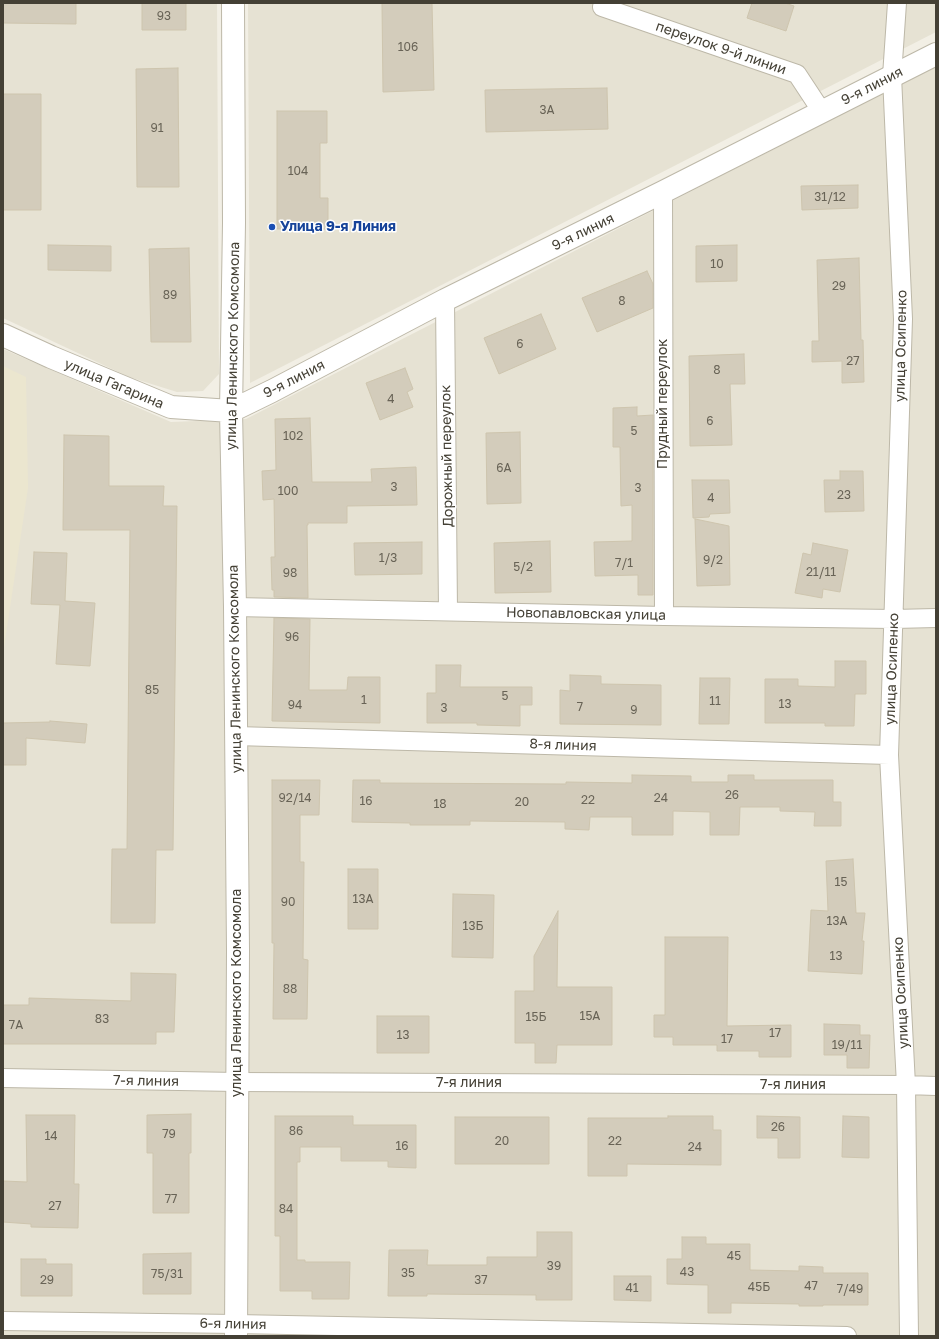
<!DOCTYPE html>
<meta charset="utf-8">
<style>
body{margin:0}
#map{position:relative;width:939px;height:1339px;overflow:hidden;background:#f2efe5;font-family:"Golos Text",sans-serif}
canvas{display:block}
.frame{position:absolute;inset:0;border:4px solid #444035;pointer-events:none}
</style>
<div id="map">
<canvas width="939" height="1339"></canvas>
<div class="frame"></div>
</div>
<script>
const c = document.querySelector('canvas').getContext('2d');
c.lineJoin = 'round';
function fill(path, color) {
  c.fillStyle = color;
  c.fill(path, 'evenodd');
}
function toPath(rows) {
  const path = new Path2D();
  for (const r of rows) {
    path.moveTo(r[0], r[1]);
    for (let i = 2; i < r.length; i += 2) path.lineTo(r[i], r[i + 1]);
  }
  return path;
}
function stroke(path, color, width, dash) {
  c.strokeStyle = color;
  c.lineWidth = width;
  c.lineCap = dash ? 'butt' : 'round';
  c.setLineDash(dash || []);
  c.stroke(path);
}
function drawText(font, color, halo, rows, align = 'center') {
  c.font = font + ' "Golos Text",sans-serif';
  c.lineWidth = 3;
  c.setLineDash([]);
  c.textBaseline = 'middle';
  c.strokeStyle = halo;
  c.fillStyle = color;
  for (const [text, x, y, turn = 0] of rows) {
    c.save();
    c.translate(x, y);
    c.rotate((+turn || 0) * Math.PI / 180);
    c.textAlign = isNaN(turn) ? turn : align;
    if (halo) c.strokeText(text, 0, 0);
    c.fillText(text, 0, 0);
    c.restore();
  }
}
fill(toPath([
 [3,3,217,3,219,374,203,391,177,392,129,377,3,318],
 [248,3,936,3,936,32,250,383],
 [936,66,936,1336,3,1336,3,349,171,422,246,419]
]), '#e6e2d3');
fill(toPath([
 [3,366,26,377,28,488,3,654]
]), '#ebe6cf');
const building = toPath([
 [3,3,76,3,76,24,3,23,3,3],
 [142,3,186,3,186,30,142,30,142,3],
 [382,3,432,3,434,90,383,92,382,3],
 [752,3,785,3,794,6,786,31,747,18,752,3],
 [178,68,179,187,137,187,136,69,178,68],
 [607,88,608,129,486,132,485,90,607,88],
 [3,94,41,94,41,210,3,210,3,94],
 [277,111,327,111,327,143,320,143,320,198,328,198,328,229,277,229,277,111],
 [858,185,858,208,802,210,801,186,858,185],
 [48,245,111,246,111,271,48,270,48,245],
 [737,245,737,281,696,282,696,246,737,245],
 [189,248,191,342,151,342,149,249,189,248],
 [859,258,861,340,863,340,864,382,842,383,842,361,812,362,812,341,819,341,817,260,859,258],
 [647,271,653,284,653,308,597,332,582,298,647,271],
 [541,314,556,349,499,374,484,338,541,314],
 [744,354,745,384,730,384,732,445,690,446,689,356,744,354],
 [405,368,413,389,407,392,413,407,380,420,366,383,405,368],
 [637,407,637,416,653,415,653,595,638,595,638,575,595,576,594,542,632,541,632,505,621,506,620,447,613,447,613,408,637,407],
 [310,418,312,482,372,482,371,469,416,467,417,505,347,506,347,523,308,523,308,525,307,525,308,598,274,597,274,590,272,590,271,557,275,557,274,499,263,500,262,471,276,470,275,419,310,418],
 [520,432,521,503,487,504,486,433,520,432],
 [64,435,109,436,109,486,164,486,163,506,177,506,173,850,156,850,155,923,111,923,112,849,127,849,130,530,63,530,64,435],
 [840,471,863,471,864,511,825,512,824,480,840,480,840,471],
 [692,480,729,480,730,513,710,514,709,517,693,518,692,480],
 [695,519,729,526,730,585,697,586,695,519],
 [550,541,551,592,495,593,494,543,550,541],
 [422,542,422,574,355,575,354,543,422,542],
 [813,543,848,550,840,592,823,589,822,598,795,593,803,553,811,555,813,543],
 [34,552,67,553,65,601,95,603,90,666,56,664,60,605,31,604,34,552],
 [274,618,310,619,309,690,347,690,348,677,380,677,380,723,272,721,274,618],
 [835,661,866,661,866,694,855,694,854,726,825,726,825,723,765,723,765,679,798,679,798,686,835,687,835,661],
 [436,665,461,665,460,687,532,687,532,705,520,705,520,726,477,725,477,723,427,723,427,693,436,693,436,665],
 [570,675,601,676,601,684,661,685,661,725,560,724,560,690,570,691,570,675],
 [700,678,730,678,729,724,699,724,700,678],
 [50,721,87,724,85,743,26,738,26,765,3,765,3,723,50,722,50,721],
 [632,775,691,776,691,782,728,782,728,775,754,775,754,780,833,780,833,802,841,802,841,826,814,826,815,812,780,811,780,807,740,807,739,835,710,835,710,812,673,811,673,835,632,835,632,817,590,817,589,830,565,829,565,822,470,821,470,825,410,825,410,823,352,822,353,780,380,780,380,783,566,784,566,782,632,783,632,775],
 [272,780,320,780,319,815,300,815,300,862,304,862,303,959,308,960,307,1019,273,1019,274,943,272,943,272,780],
 [853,859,856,913,865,913,862,941,864,941,862,974,808,971,811,910,828,911,826,861,853,859],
 [348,869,378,869,378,929,348,929,348,869],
 [453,894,494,895,493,958,452,957,453,894],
 [558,911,557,987,612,987,612,1045,557,1045,556,1063,535,1063,535,1043,515,1043,515,991,534,991,534,956,558,911],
 [665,937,728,937,727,1026,791,1025,791,1057,759,1057,759,1051,717,1051,717,1045,673,1045,673,1037,654,1037,654,1015,665,1015,665,937],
 [131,973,176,974,174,1032,156,1032,156,1044,3,1044,3,1005,29,1005,29,998,131,1001,131,973],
 [377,1016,429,1016,429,1053,377,1053,377,1016],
 [824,1024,860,1025,860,1035,870,1035,869,1068,847,1068,847,1055,824,1055,824,1024],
 [191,1114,191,1153,189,1153,189,1213,153,1213,153,1153,147,1153,147,1115,191,1114],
 [26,1115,75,1115,74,1184,79,1184,78,1228,31,1227,31,1224,3,1222,3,1181,27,1182,26,1115],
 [275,1116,353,1116,353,1125,416,1125,416,1168,388,1167,388,1161,341,1161,341,1147,300,1147,300,1162,297,1162,297,1260,305,1260,305,1262,350,1262,349,1299,312,1299,312,1291,280,1291,280,1236,275,1236,275,1116],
 [668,1116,713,1116,713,1130,721,1130,721,1165,627,1164,627,1176,588,1176,588,1118,668,1118,668,1116],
 [757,1116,800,1117,800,1158,778,1158,778,1138,757,1138,757,1116],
 [843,1116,869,1117,869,1158,842,1157,843,1116],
 [455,1117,549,1117,549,1164,455,1164,455,1117],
 [537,1232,572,1232,572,1300,536,1300,536,1295,427,1294,427,1296,388,1296,389,1250,428,1250,427,1265,487,1265,487,1257,537,1257,537,1232],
 [682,1237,706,1237,706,1244,750,1244,750,1270,799,1271,799,1266,823,1267,823,1273,868,1273,868,1305,823,1305,823,1306,799,1306,799,1304,731,1303,731,1313,708,1313,708,1285,667,1284,667,1259,682,1259,682,1237],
 [191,1253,191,1294,143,1294,143,1254,191,1253],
 [21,1259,46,1259,46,1264,72,1264,72,1296,21,1296,21,1259],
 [614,1276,651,1276,651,1301,614,1300,614,1276]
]);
fill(building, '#d3ccbb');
stroke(building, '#cec5ae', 1);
const minor = toPath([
 [897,3,892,76,903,319,889,755,906,1085,909,1336],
 [602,7,797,74,822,112],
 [663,192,664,616],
 [445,300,448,611],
 [235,607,664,616,894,619,936,618],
 [236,736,889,755],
 [3,1078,237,1082,906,1085,936,1086],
 [3,1321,236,1324,847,1336]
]);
const tertiary = toPath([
 [233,3,234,223,231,411,235,607,238,951,236,1336],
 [3,335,51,357,171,407,231,411,272,391,445,300,663,192,936,54]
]);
stroke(minor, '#bdb8a8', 20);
stroke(tertiary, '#bdb8a8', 24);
stroke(minor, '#fff', 18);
stroke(tertiary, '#fff', 22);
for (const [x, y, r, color] of [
 [272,227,4,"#1a4fb4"]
]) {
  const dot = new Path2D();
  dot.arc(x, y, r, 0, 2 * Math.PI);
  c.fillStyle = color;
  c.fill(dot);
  stroke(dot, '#fff', 1.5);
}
drawText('12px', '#686356', null, [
 ["93",164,16],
 ["106",408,47],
 ["3А",547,110],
 ["91",157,128],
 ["104",298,171],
 ["31/12",830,197],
 ["10",717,264],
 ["29",839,286],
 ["89",170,295],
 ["8",622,301],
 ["6",520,344],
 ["27",853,361],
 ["8",717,370],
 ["4",391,399],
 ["6",710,421],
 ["5",634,431],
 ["102",293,436],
 ["6А",504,468],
 ["3",394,487],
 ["3",638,488],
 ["100",288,491],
 ["23",844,495],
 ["4",711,498],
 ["1/3",388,558],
 ["9/2",713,560],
 ["7/1",624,563],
 ["5/2",523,567],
 ["21/11",821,572],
 ["98",290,573],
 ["96",292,637],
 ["85",152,690],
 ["5",505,696],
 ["1",364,700],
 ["11",715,701],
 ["13",785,704],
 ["94",295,705],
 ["7",580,707],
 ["3",444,708],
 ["9",634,710],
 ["26",732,795],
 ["92/14",295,798],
 ["24",661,798],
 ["22",588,800],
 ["16",366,801],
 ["20",522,802],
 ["18",440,804],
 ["15",841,882],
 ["13А",363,899],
 ["90",288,902],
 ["13А",837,921],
 ["13Б",473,926],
 ["13",836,956],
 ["88",290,989],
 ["15А",590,1016],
 ["15Б",536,1017],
 ["83",102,1019],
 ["7А",16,1025],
 ["17",775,1033],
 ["13",403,1035],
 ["17",727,1039],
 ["19/11",847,1045],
 ["26",778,1127],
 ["86",296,1131],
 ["79",169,1134],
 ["14",51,1136],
 ["20",502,1141],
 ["22",615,1141],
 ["16",402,1146],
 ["24",695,1147],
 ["77",171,1199],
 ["27",55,1206],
 ["84",286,1209],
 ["45",734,1256],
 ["39",554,1266],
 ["43",687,1272],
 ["35",408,1273],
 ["75/31",167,1274],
 ["29",47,1280],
 ["37",481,1280],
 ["47",811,1286],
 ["45Б",759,1287],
 ["41",632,1288],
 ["7/49",850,1289]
]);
drawText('14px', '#444035', '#fff', [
 ["переулок 9-й линии",721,48,19],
 ["9-я линия",872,86,-27],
 ["9-я линия",583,232,-26],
 ["улица Ленинского Комсомола",233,346,-89],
 ["улица Осипенко",901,346,-89],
 ["9-я линия",294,379,-27],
 ["улица Гагарина",114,384,23],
 ["Прудный переулок",663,404,-90],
 ["Дорожный переулок",447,456,-91],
 ["Новопавловская улица",586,614,1],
 ["улица Ленинского Комсомола",235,669,-91],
 ["улица Осипенко",892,669,-88],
 ["8-я линия",563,745,2],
 ["улица Ленинского Комсомола",237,993,-90],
 ["улица Осипенко",901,993,-93],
 ["7-я линия",146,1081,1],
 ["7-я линия",469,1083],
 ["7-я линия",793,1085],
 ["6-я линия",233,1324,1]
]);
drawText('bold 14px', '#164399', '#fff', [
 ["Улица 9-я Линия",280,227]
], 'left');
</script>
